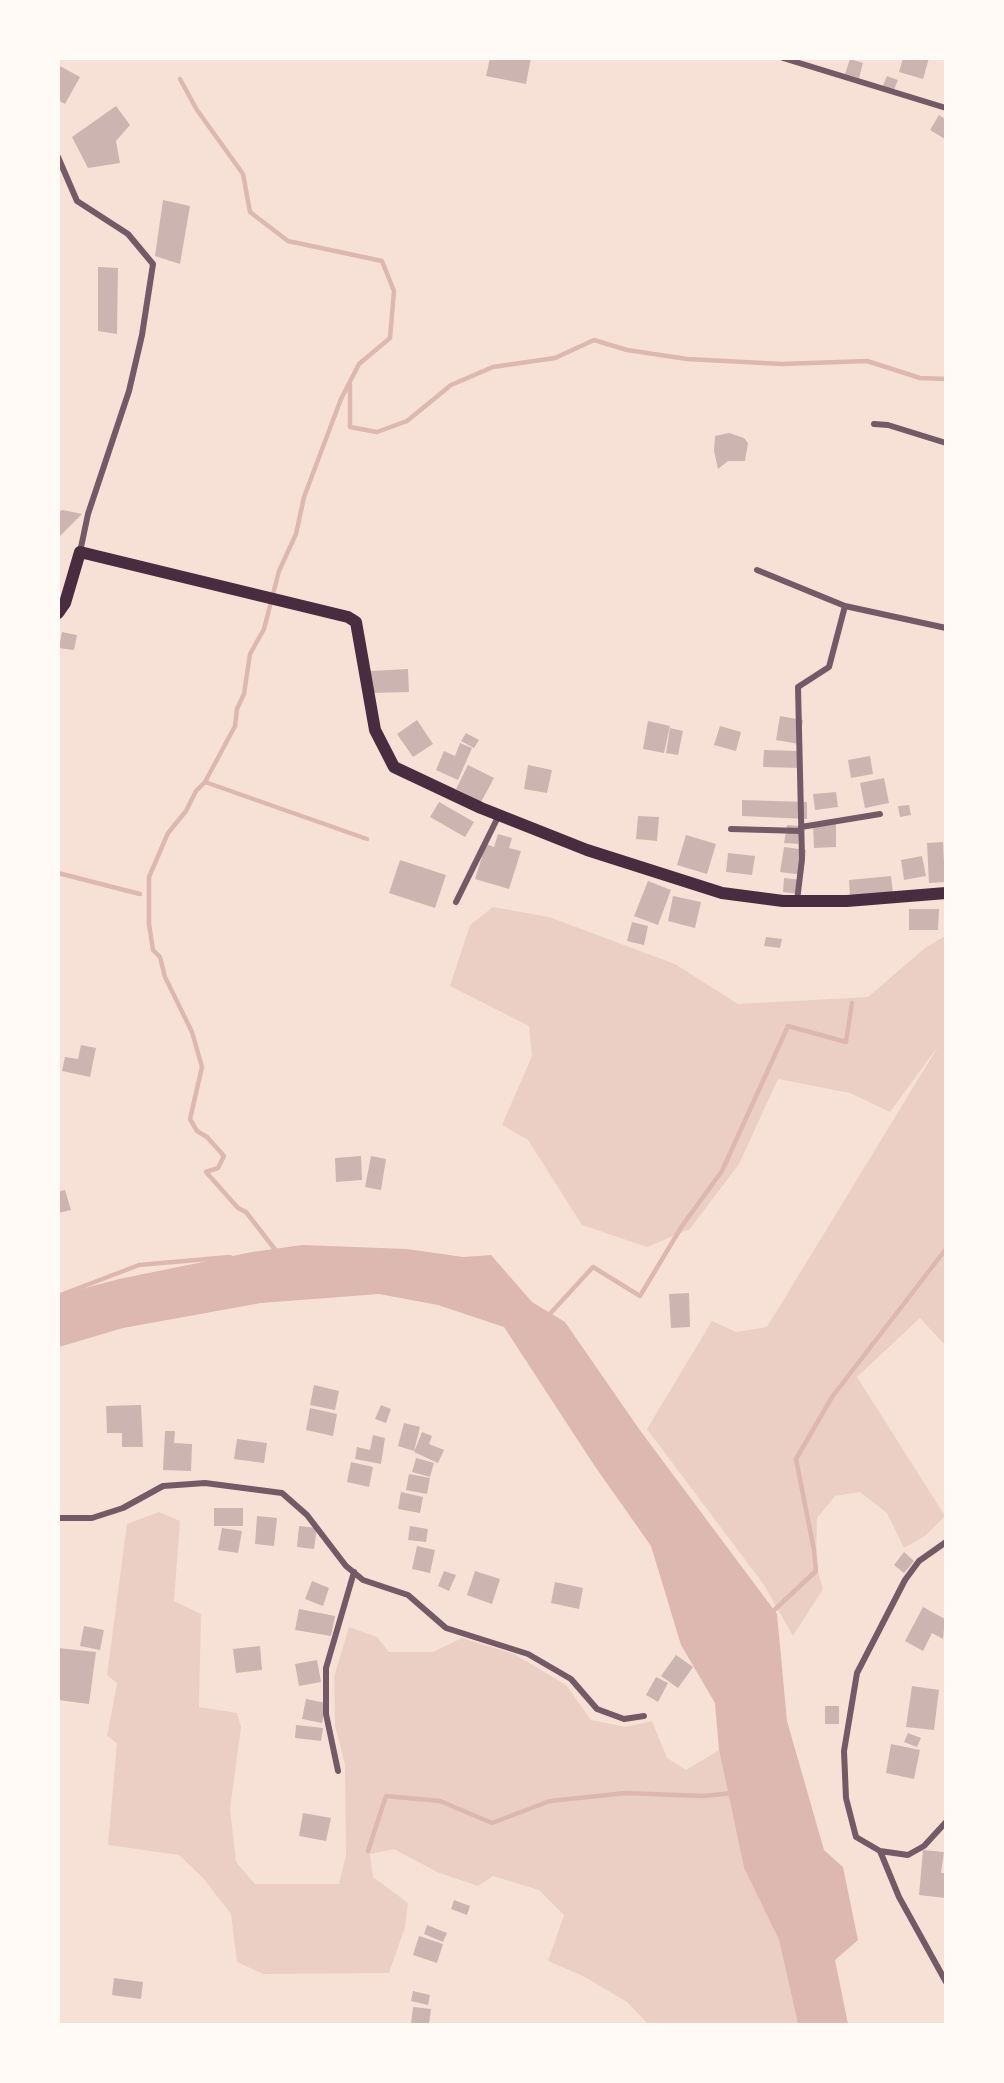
<!DOCTYPE html>
<style>
body{margin:0}
#map{position:relative;width:1004px;height:2083px;overflow:hidden;background:#f7e1d7;font-family:"Work Sans",sans-serif}
canvas{display:block}
.frame{position:absolute;inset:0;border:60px solid #fffaf5;pointer-events:none}
</style>
<div id="map">
<canvas width="1004" height="2083"></canvas>
<div class="frame"></div>
</div>
<script>
const c = document.querySelector('canvas').getContext('2d');
c.lineJoin = 'round';
function fill(path, color) {
  c.fillStyle = color;
  c.fill(path, 'evenodd');
}
function toPath(rows) {
  const path = new Path2D();
  for (const r of rows) {
    path.moveTo(r[0], r[1]);
    for (let i = 2; i < r.length; i += 2) path.lineTo(r[i], r[i + 1]);
  }
  return path;
}
function stroke(path, color, width, dash) {
  c.strokeStyle = color;
  c.lineWidth = width;
  c.lineCap = dash ? 'butt' : 'round';
  c.setLineDash(dash || []);
  c.stroke(path);
}
fill(toPath([
 [493,907,549,917,675,964,738,1004,868,997,925,948,945,936,945,1345,920,1318,857,1377,945,1516,925,1536,904,1548,887,1513,860,1492,835,1496,817,1518,816,1565,823,1589,793,1636,764,1585,647,1429,712,1321,736,1332,767,1327,939,1045,890,1112,850,1093,778,1079,739,1164,690,1229,647,1247,582,1225,528,1140,502,1125,532,1056,529,1026,450,986,470,925],
 [159,1512,180,1521,174,1601,201,1614,199,1707,237,1713,241,1727,230,1809,236,1862,255,1884,339,1884,346,1855,345,1764,335,1726,334,1677,349,1627,377,1637,389,1652,433,1652,462,1638,514,1654,566,1685,591,1720,626,1727,652,1721,667,1758,686,1770,719,1750,744,1868,779,1940,798,2024,648,2024,627,2002,583,1976,548,1961,564,1915,539,1890,493,1876,478,1886,439,1873,394,1849,370,1854,373,1877,408,1903,405,1927,389,1973,263,1974,237,1962,231,1914,203,1878,179,1855,108,1845,117,1743,107,1736,117,1683,107,1675,127,1524]
]), '#ebcfc5');
fill(toPath([
 [302,1245,407,1249,463,1257,491,1255,532,1302,565,1322,639,1429,777,1614,787,1721,824,1850,843,1867,858,1940,835,1960,848,2024,798,2024,779,1940,744,1868,719,1750,715,1703,681,1645,651,1546,594,1465,504,1327,438,1305,379,1294,261,1303,123,1328,59,1347,59,1295,119,1279,252,1252]
]), '#dcb8b0');
stroke(toPath([
 [180,79,197,110,243,174,250,212,288,241,382,261,394,291,390,338,359,364,341,399,304,497,296,534,279,571,264,629,250,654,244,694,237,709,235,726,205,782,196,791,186,811,168,833,149,877,149,924,153,950,160,957,165,977,192,1032,202,1067,190,1119,197,1131,207,1137,224,1156,218,1168,206,1172,238,1208,246,1212,277,1252],
 [350,385,350,427,377,432,407,421,451,385,493,367,555,358,594,340,627,350,687,359,782,364,867,361,920,378,946,379],
 [205,782,367,839],
 [58,873,140,894],
 [58,1296,139,1265,230,1257],
 [547,1317,593,1267,640,1296,682,1226,722,1171,788,1026,846,1042,852,1003],
 [770,1614,816,1571,814,1550,796,1459,832,1397,946,1249],
 [368,1851,386,1796,440,1801,492,1823,550,1801,626,1793,703,1796,733,1793]
]), '#dcb8b0', 4.5);
fill(toPath([
 [490,58,531,58,526,84,486,76],
 [903,58,929,58,923,79,899,72],
 [850,59,863,63,859,78,845,74],
 [58,65,80,77,65,104,58,100],
 [887,76,898,80,893,92,882,88],
 [116,106,130,125,116,141,120,163,88,168,72,137],
 [939,115,945,119,945,139,930,130],
 [163,200,190,206,180,264,155,256],
 [98,267,118,268,117,334,98,331],
 [729,433,744,438,748,443,745,461,728,461,718,469,714,451,715,436],
 [63,510,82,514,60,536,58,512],
 [62,632,77,635,74,650,59,648],
 [408,669,409,692,371,693,370,671],
 [780,716,803,720,799,744,776,740],
 [417,720,433,744,413,757,397,734],
 [648,721,670,726,664,753,643,749],
 [720,726,741,732,736,751,714,745],
 [670,728,683,731,678,755,666,753],
 [466,733,479,740,474,748,461,741],
 [460,743,472,748,458,780,436,770,444,751,455,756],
 [764,750,800,751,800,768,763,767],
 [870,756,873,774,851,778,848,760],
 [468,765,494,778,481,802,456,789],
 [528,765,552,770,547,793,524,789],
 [884,778,889,803,865,808,860,783],
 [836,792,838,807,815,810,813,794],
 [742,800,807,802,807,819,742,816],
 [439,802,474,822,465,837,430,817],
 [909,805,911,815,900,817,898,806],
 [638,816,659,817,657,841,636,839],
 [836,823,836,847,814,848,813,824],
 [787,825,800,826,798,844,784,843],
 [498,834,512,838,509,848,521,851,509,889,475,879,486,844,494,847],
 [686,835,716,844,707,874,677,865],
 [943,842,945,882,929,883,927,843],
 [784,847,806,850,803,875,780,872],
 [728,853,755,856,752,875,726,872],
 [922,856,926,876,904,880,901,860],
 [400,860,446,875,435,908,389,893],
 [891,876,893,893,850,896,849,880],
 [784,878,802,880,800,894,783,892],
 [648,881,671,890,658,925,634,916],
 [673,896,701,902,695,928,668,921],
 [909,909,939,909,938,930,909,930],
 [632,922,648,926,644,945,627,941],
 [766,937,782,939,780,948,764,946],
 [81,1045,96,1048,90,1077,62,1071,65,1057,78,1059],
 [361,1156,362,1180,336,1182,335,1158],
 [371,1156,386,1159,381,1190,365,1187],
 [65,1190,71,1210,58,1213,58,1192],
 [689,1293,690,1327,671,1328,669,1294],
 [314,1385,339,1391,335,1410,310,1405],
 [141,1405,143,1447,122,1447,122,1433,107,1433,106,1406],
 [381,1405,391,1409,386,1423,375,1419],
 [310,1408,337,1414,333,1436,306,1430],
 [404,1423,420,1427,414,1451,398,1446],
 [165,1431,175,1431,174,1443,192,1444,191,1471,163,1470],
 [422,1432,432,1436,429,1444,444,1450,438,1463,414,1452],
 [373,1435,385,1438,381,1464,355,1459,357,1447,370,1450],
 [237,1439,267,1443,264,1463,234,1459],
 [416,1458,434,1463,430,1477,412,1472],
 [351,1462,373,1467,369,1487,347,1482],
 [409,1474,430,1478,427,1494,406,1490],
 [401,1492,423,1497,420,1513,398,1509],
 [214,1508,243,1508,243,1526,214,1526],
 [257,1516,277,1518,274,1546,255,1544],
 [299,1526,317,1528,314,1549,297,1547],
 [410,1526,428,1529,426,1542,408,1540],
 [222,1528,242,1531,238,1553,218,1550],
 [417,1546,435,1550,430,1573,412,1569],
 [904,1552,914,1561,904,1573,894,1565],
 [444,1571,456,1575,449,1591,438,1586],
 [475,1571,500,1579,492,1604,467,1595],
 [312,1581,329,1588,323,1606,305,1599],
 [555,1582,583,1588,579,1609,551,1603],
 [923,1607,945,1619,943,1639,932,1633,923,1651,905,1641],
 [299,1609,335,1616,331,1636,295,1630],
 [84,1626,104,1630,100,1650,80,1646],
 [260,1646,262,1670,236,1673,233,1649],
 [58,1648,96,1652,89,1704,58,1700],
 [676,1655,693,1667,678,1688,661,1676],
 [317,1660,321,1682,299,1686,295,1664],
 [656,1677,668,1683,658,1702,646,1695],
 [912,1686,939,1690,934,1730,906,1727],
 [306,1699,326,1703,322,1723,302,1719],
 [825,1706,839,1706,839,1724,825,1724],
 [296,1725,323,1728,321,1741,295,1738],
 [908,1733,921,1738,917,1747,904,1742],
 [891,1744,920,1750,914,1779,886,1773],
 [303,1813,331,1818,326,1841,299,1836],
 [923,1850,944,1852,941,1873,945,1873,945,1898,919,1895],
 [454,1900,470,1906,467,1915,451,1909],
 [427,1925,447,1933,443,1942,424,1934],
 [419,1936,443,1944,437,1963,413,1955],
 [114,1978,143,1982,141,1999,112,1995],
 [413,1991,430,1995,428,2005,411,2001],
 [413,2007,431,2009,429,2024,411,2024]
]), '#ccb4b1');
stroke(toPath([
 [783,58,946,108],
 [58,157,77,201,128,234,153,264,142,335,129,391,88,514,80,552],
 [874,424,888,425,946,443],
 [757,570,845,606,946,628],
 [801,827,880,814],
 [731,829,801,831],
 [797,901,802,859,798,687,829,667,845,606],
 [456,902,499,815],
 [58,1518,92,1518,123,1508,163,1486,205,1483,282,1493,307,1515,346,1566,363,1580,408,1595,446,1628,528,1654,571,1679,597,1709,624,1719,644,1716],
 [946,1542,919,1561,905,1580,857,1673,844,1751,846,1798,856,1837,880,1851,908,1855,924,1846,946,1822],
 [338,1771,326,1714,326,1668,354,1572],
 [880,1851,899,1897,946,1982]
]), '#755966', 6);
stroke(toPath([
 [58,613,65,603,80,552,348,617,356,622,375,730,394,767,481,808,587,850,722,893,783,901,847,901,946,893]
]), '#4a2c40', 12);
</script>
